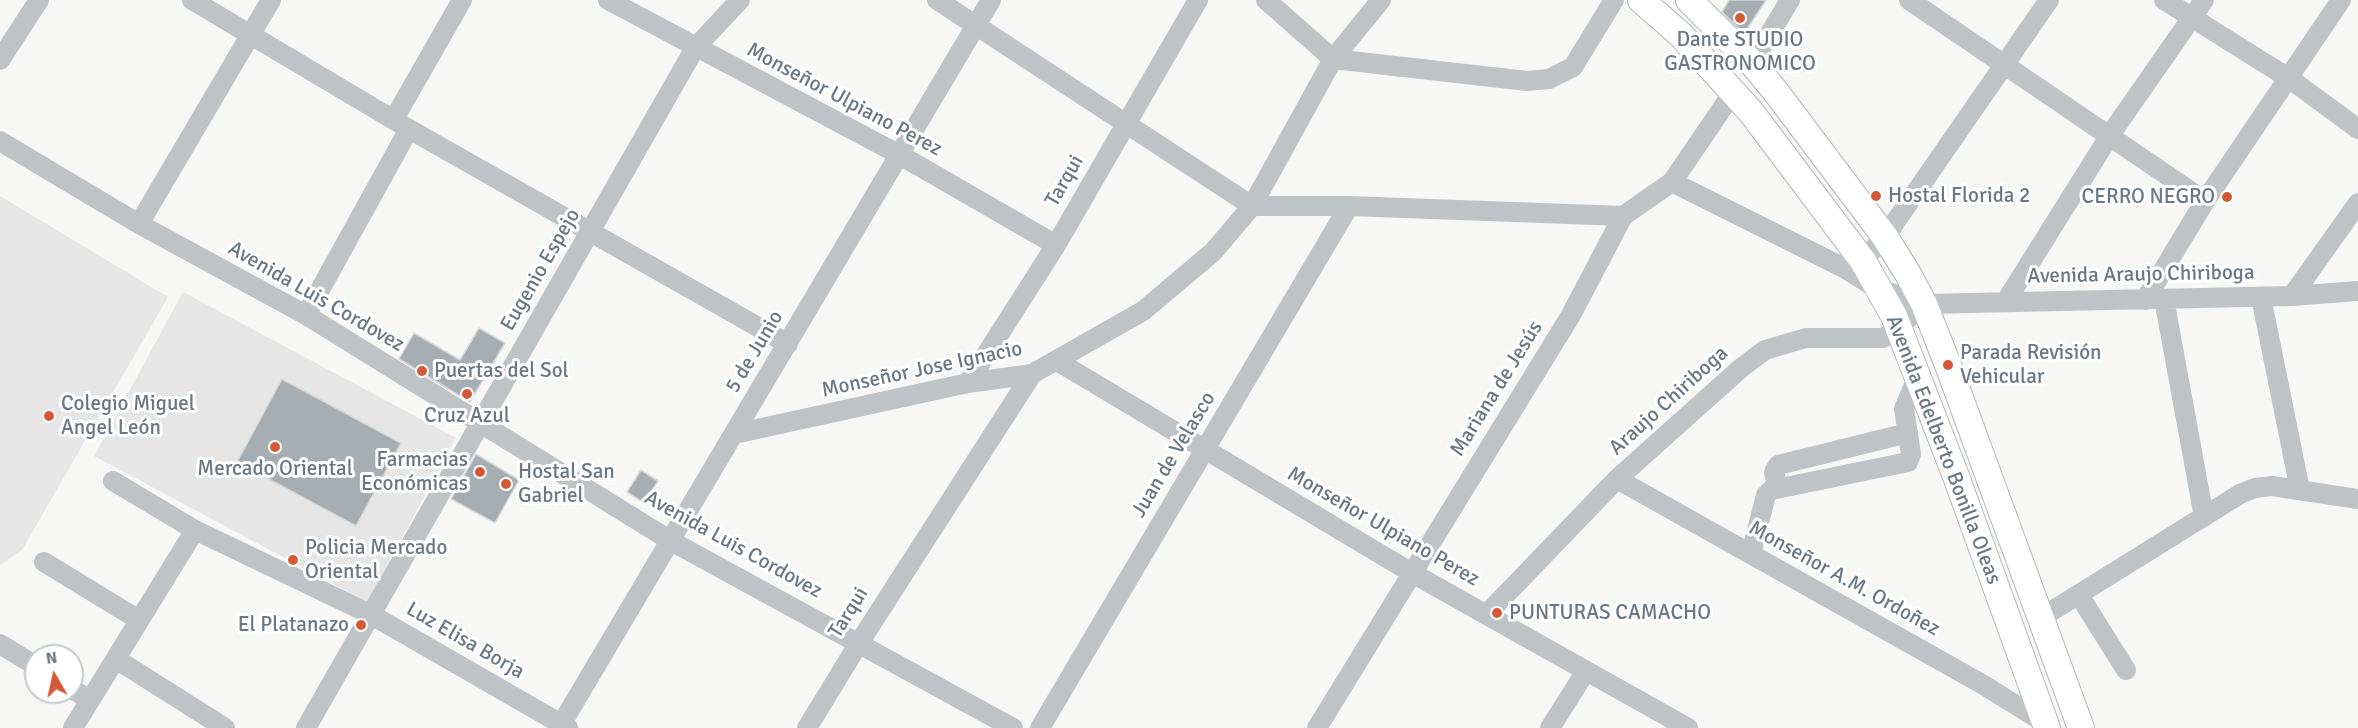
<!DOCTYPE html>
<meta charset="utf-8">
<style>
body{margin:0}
#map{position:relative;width:2358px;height:728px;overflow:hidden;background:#f7f7f5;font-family:Signika,sans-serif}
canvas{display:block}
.north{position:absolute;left:24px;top:644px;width:60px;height:60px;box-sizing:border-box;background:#fff;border:2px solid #c3c9cd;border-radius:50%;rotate:351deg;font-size:16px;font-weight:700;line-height:24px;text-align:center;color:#697883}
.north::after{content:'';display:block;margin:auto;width:21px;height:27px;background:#d45938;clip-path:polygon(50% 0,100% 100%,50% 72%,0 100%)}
</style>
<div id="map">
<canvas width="2358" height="728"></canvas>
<div class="north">N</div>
</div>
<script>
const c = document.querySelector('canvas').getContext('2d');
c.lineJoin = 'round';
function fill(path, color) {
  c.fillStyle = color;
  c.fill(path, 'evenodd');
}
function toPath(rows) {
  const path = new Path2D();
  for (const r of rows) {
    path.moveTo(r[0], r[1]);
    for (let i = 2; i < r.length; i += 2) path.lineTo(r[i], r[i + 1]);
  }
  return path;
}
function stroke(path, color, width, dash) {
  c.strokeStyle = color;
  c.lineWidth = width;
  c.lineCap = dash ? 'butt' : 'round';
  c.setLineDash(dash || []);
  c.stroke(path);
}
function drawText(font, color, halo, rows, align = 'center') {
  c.font = font + ' Signika,sans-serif';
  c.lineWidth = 6;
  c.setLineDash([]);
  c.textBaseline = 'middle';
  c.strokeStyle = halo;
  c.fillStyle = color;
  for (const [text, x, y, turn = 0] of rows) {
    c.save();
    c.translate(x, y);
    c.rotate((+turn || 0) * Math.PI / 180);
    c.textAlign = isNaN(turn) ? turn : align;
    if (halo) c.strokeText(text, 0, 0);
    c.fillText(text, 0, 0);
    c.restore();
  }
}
fill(toPath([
 [0,196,168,297,22,550,0,565],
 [183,292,456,438,367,602,94,456]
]), '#e5e6e5');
const building = toPath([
 [1729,0,1766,0,1744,34,1722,12,1729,0],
 [479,328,505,343,470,402,399,359,414,333,460,360,479,328],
 [282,379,401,443,356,526,237,462,282,379],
 [476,454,519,480,495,523,451,499,476,454],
 [641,470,658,481,644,503,627,492,641,470]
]);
fill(building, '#a7aeb3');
stroke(building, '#d9d9d7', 1.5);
const major = toPath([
 [1641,0,1681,35,1751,112,1863,261,1894,316,1957,479,2047,728],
 [1689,0,1752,63,1776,92,1885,237,1908,274,1924,304,1948,365,2081,728]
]);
stroke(major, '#b2b7ba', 28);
stroke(toPath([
 [192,0,409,129,788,344],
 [608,0,900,155,1056,245],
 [937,0,1252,206,1349,206,1623,216],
 [1266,0,1333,59,1527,81,1549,79,1573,67,1614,0],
 [1909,0,2205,201],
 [2164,0,2290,79,2358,129],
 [0,60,39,0],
 [1752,63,1790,0],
 [394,119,462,0],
 [0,141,139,224,306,315,671,541,1013,728],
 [1672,182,1844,268,1876,288,1924,304,2292,296,2358,291],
 [139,224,271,0],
 [1863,261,1889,231,2049,0],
 [2292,296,2358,203],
 [2261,297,2300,490],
 [2164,299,2204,517],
 [2145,300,2205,201,2341,0],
 [2006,301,2110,135,2204,0],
 [306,315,409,129],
 [1057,361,1412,573,1688,728],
 [968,383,1056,245,1198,0],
 [734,434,968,383,1032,374,1143,311,1213,252,1252,206,1333,59,1381,0],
 [1617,479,1982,684,2045,723],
 [113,481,195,530,370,614,568,728],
 [1778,488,1774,472,1778,465,1908,433],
 [1751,554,1766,495,1771,490,1908,462,1911,454,1904,409,1918,376],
 [44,562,139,620],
 [2079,595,2126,670],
 [1486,615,1617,479,1741,368,1765,350,1806,338,1883,338,1892,333,1924,304],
 [2039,619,2240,494,2255,488,2272,486,2358,499],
 [0,644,36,666],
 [116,659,225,728],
 [72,689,90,700],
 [73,728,195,530],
 [306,728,695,48,740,0],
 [559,728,991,0],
 [807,728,859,643,1032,374],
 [1040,728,1349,206],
 [1317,728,1571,315,1623,216,1672,182,1734,91],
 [1550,728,1586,671]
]), '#bfc3c6', 20);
stroke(major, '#fff', 26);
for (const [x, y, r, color] of [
 [1740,18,6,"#d45938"],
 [1876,196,6,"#d45938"],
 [2227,197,6,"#d45938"],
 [1948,365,6,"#d45938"],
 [422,371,6,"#d45938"],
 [467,394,6,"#d45938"],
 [49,416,6,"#d45938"],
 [275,447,6,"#d45938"],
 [480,472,6,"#d45938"],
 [506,484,6,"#d45938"],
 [293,560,6,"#d45938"],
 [1497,613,6,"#d45938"],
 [361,625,6,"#d45938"]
]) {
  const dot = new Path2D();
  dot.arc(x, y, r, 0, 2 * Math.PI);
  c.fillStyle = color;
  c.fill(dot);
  stroke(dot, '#fff', 2);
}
drawText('21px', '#697883', '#fff', [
 ["Dante STUDIO",1740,40,"center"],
 ["GASTRONOMICO",1740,64,"center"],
 ["Hostal Florida 2",1888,196],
 ["CERRO NEGRO",2215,197,"right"],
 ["Parada Revisión",1960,353],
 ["Vehicular",1960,377],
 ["Puertas del Sol",434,371],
 ["Colegio Miguel",61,404],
 ["Angel León",61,428],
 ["Cruz Azul",467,416,"center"],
 ["Farmacias",468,460,"right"],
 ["Económicas",468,484,"right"],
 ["Mercado Oriental",275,469,"center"],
 ["Hostal San",518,472],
 ["Gabriel",518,496],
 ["Policia Mercado",305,548],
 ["Oriental",305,572],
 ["PUNTURAS CAMACHO",1509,613],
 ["El Platanazo",349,625,"right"]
], 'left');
drawText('21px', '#697883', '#fff', [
 ["Monseñor Ulpiano Perez",844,100,28],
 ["Tarqui",1065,181,-60],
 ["Eugenio Espejo",541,270,-60],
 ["Avenida Araujo Chiriboga",2141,275,-1],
 ["Avenida Luis Cordovez",316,297,30],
 ["5 de Junio",755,352,-59],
 ["Monseñor Jose Ignacio",922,370,-12],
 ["Mariana de Jesús",1497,389,-58],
 ["Araujo Chiriboga",1669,401,-42],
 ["Avenida Edelberto Bonilla Oleas",1943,450,69],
 ["Juan de Velasco",1174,455,-59],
 ["Monseñor Ulpiano Perez",1383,527,30],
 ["Avenida Luis Cordovez",733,545,29],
 ["Monseñor A.M. Ordoñez",1844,579,29],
 ["Tarqui",849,613,-58],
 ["Luz Elisa Borja",465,641,30]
]);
</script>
